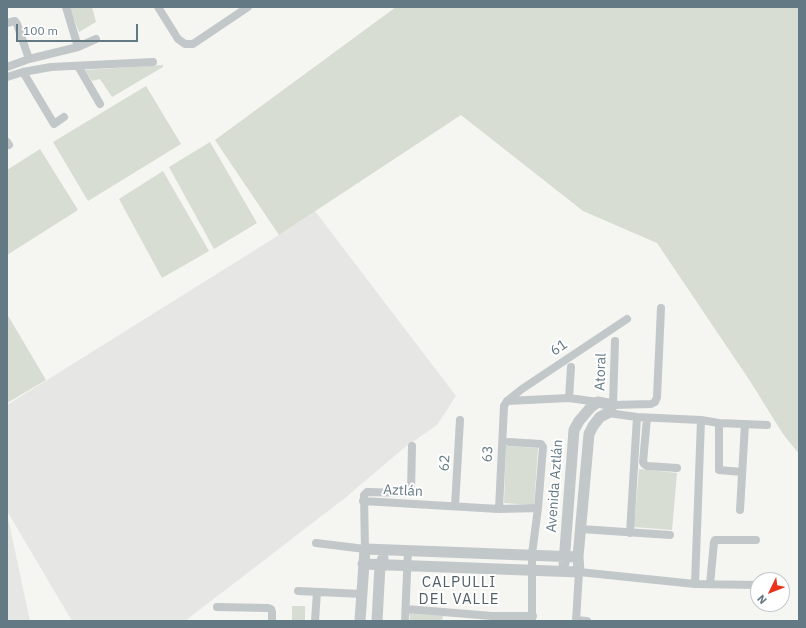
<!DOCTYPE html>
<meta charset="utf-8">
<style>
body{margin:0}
#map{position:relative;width:806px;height:628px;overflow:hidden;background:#f5f5f1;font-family:"IBM Plex Sans",sans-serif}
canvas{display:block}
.frame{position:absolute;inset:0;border:8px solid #637984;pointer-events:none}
.north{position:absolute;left:750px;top:572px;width:40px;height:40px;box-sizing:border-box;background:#fff;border:1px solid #c1c9ce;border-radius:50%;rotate:227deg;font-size:11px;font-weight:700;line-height:16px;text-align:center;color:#637984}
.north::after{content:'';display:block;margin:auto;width:14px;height:18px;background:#eb321b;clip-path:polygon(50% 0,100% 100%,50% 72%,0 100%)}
.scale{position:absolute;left:16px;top:24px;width:122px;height:18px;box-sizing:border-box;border:2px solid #637984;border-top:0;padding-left:5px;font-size:12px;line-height:14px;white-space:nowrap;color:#637984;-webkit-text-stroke:3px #fff;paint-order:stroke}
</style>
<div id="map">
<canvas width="806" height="628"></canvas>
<div class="frame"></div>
<div class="north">N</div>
<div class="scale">100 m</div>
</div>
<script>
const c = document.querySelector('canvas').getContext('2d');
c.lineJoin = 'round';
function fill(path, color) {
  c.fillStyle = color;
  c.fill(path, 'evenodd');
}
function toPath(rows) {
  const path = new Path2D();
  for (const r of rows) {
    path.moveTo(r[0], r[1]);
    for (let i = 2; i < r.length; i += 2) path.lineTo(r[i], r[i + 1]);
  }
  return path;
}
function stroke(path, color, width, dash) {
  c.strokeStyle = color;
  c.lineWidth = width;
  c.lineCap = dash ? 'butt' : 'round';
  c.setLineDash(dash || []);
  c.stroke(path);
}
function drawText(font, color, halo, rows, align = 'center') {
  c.font = font + ' "IBM Plex Sans",sans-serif';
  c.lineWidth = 4;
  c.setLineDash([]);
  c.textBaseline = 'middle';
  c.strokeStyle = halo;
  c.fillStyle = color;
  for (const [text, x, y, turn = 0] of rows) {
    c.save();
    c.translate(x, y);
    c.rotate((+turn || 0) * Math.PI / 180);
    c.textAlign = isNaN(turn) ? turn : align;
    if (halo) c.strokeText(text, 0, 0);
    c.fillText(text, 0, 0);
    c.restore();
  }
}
fill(toPath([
 [315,211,456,396,437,425,404,448,345,498,185,621,72,621,7,511,7,405,279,235],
 [7,513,24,593,30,621,7,621]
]), '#e6e6e5');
fill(toPath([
 [69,7,92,7,96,22,79,32],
 [396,7,799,7,799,454,783,434,750,381,657,243,583,211,461,115,279,235,215,140],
 [163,65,163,67,112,97,100,79,92,81,85,70],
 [146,86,181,144,88,201,53,142],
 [210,142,257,223,214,249,169,167],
 [40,149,78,210,7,255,7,170],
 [163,171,209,251,162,278,119,199],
 [7,314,46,380,7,403],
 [506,446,538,448,534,505,504,503],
 [639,469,677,473,672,530,634,527],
 [292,606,305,606,305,621,292,621],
 [410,613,443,616,442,621,410,621]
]), '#d7ddd2');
stroke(toPath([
 [66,7,78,47],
 [158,7,178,39,185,44,193,44,248,7],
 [7,23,15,21,17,24,29,59],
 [78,66,100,104],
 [7,67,29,59,78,47,96,39],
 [23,72,54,124,64,117],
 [7,77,23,72,51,67,153,62],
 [7,142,9,145],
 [569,398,571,367],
 [507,401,569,398,598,402],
 [613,405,651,404,655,402,657,397,661,308],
 [613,405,615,341],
 [610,409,608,413,637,417,701,420,719,423,767,425],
 [647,418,643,462,644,464,647,466,677,468],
 [719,423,719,470,742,472],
 [509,442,541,444,543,447,538,508,532,554,532,621],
 [363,501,499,509,538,508],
 [455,506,460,420],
 [499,509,504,406,507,401,522,389,627,319],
 [740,510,745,424],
 [581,529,670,535],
 [630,533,637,417],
 [316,543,365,549,364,495,367,492,409,493,411,491,412,446],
 [695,584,701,420],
 [710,584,714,542,715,540,756,540],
 [298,591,362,594],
 [217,607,268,608,271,609,272,612,272,621],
 [406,609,492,616,533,616],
 [576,620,587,621],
 [315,621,317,592],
 [405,621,408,550],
 [576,621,579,572,695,584,758,585]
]), '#c2c7c9', 8);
stroke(toPath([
 [564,563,574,430,579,421,591,407,598,402,613,405],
 [363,564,579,572,578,557,589,434,593,426,600,417,608,413],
 [360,621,365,549,578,557],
 [377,621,380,565,383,558]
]), '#c2c7c9', 11);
drawText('14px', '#637984', '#fff', [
 ["61",559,348,-34],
 ["Atoral",601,372,-88],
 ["63",488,454,-87],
 ["62",445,463,-87],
 ["Avenida Aztlán",555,486,-86],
 ["Aztlán",403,491,3]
]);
c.letterSpacing = '1px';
drawText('15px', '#516168', '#fff', [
 ["CALPULLI",459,583],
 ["DEL VALLE",459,600]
]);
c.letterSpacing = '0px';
</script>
